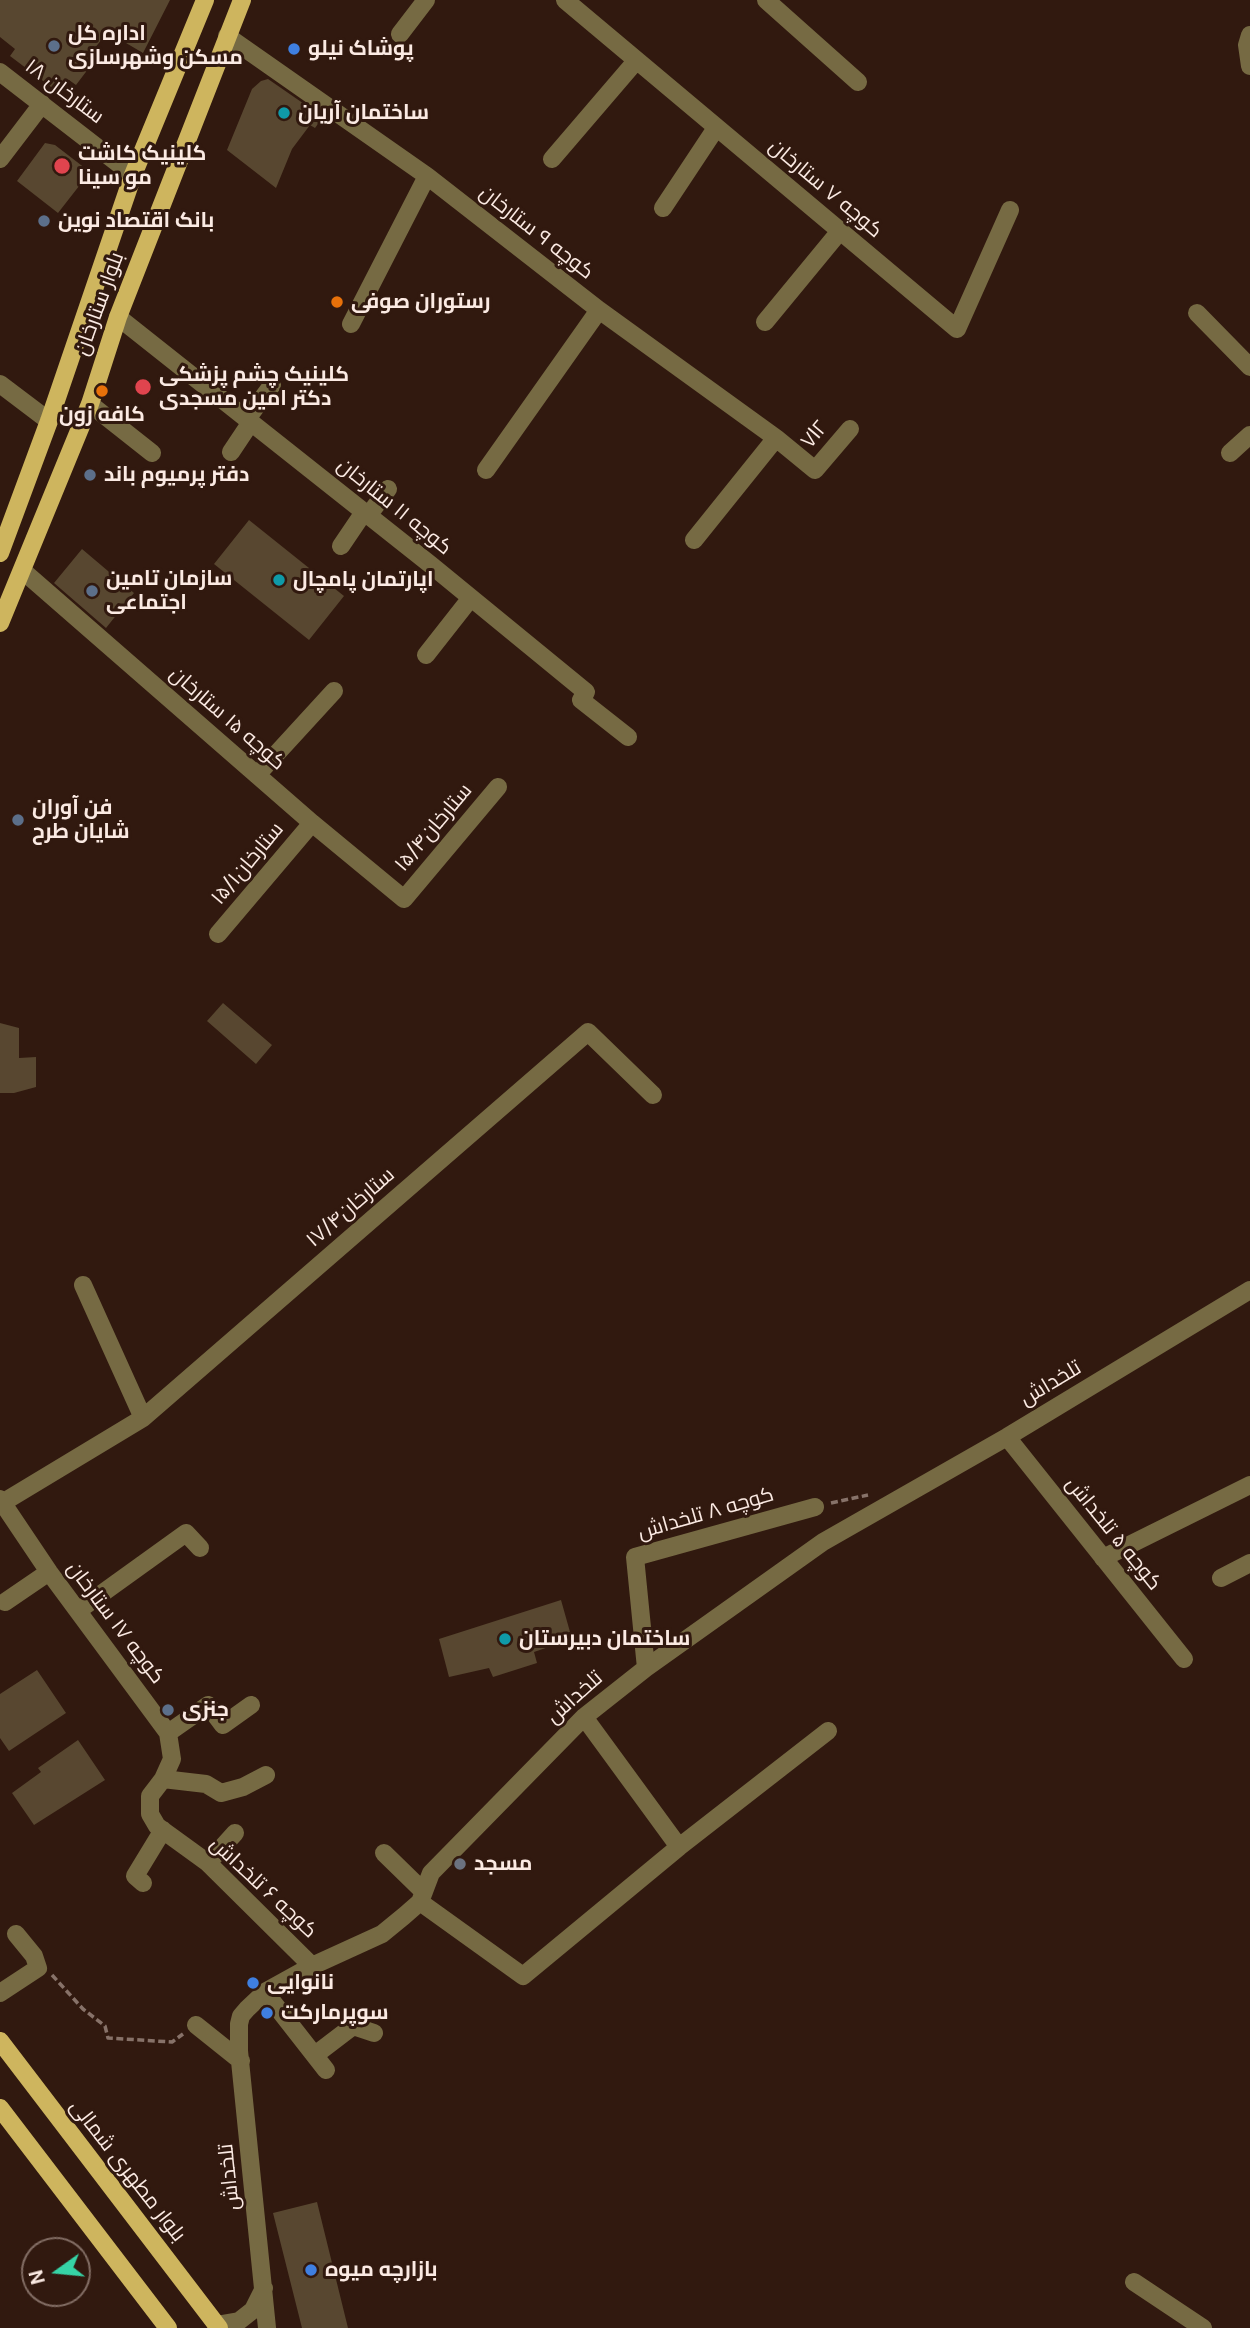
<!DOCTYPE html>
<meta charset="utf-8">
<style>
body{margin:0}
#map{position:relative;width:1250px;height:2328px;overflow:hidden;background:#31190f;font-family:"DM Sans",sans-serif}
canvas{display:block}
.north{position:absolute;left:21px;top:2237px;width:70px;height:70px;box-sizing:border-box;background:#31190f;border:2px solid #826d64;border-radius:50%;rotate:255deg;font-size:19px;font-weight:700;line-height:28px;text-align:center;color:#fbeae3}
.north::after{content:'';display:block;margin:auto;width:24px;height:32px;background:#36d4a6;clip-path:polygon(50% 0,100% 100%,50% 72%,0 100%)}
</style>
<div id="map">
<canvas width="1250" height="2328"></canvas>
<div class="north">N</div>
</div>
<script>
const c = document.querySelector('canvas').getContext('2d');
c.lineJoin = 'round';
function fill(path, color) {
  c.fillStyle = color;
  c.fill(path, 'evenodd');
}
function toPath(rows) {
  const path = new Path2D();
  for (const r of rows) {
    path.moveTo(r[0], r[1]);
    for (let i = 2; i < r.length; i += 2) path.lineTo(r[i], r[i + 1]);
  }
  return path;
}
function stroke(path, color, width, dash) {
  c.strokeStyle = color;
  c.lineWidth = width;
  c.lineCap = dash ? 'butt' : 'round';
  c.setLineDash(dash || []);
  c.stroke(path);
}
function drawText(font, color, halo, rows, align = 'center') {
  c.font = font + ' "DM Sans",Cairo,sans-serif';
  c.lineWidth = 6;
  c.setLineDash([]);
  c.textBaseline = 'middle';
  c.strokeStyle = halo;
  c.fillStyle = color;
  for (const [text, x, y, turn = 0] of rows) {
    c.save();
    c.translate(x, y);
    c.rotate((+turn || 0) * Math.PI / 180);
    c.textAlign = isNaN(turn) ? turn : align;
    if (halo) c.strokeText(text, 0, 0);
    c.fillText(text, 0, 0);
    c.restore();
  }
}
fill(toPath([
 [0,0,170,0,143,53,126,43,112,27,89,55,95,60,76,85,69,80,59,93,10,56,15,49,0,37],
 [268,79,323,117,315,128,310,125,292,149,276,188,227,150,252,89,261,81],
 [45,143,55,145,90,172,58,213,17,181],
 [249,520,344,596,309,640,214,564],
 [82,549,134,593,106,628,54,583],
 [223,1003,272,1045,256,1064,207,1021],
 [0,1023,19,1028,19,1058,36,1057,36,1087,14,1093,0,1093],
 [561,1600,572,1639,534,1652,537,1663,493,1677,489,1668,449,1677,439,1639],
 [37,1670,66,1713,9,1751,0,1738,0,1694],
 [78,1740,105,1780,34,1825,12,1793,41,1772,38,1768],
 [317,2202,348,2328,302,2328,273,2213]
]), '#584730');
stroke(toPath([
 [831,1503,868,1495],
 [52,1975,83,2009,105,2026,108,2038,172,2042,183,2034]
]), '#877269', 3.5, [7, 3.5]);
stroke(toPath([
 [565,0,957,329,1010,210],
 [766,0,858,82],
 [400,34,426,0],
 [1250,35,1247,45,1250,66],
 [227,36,427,176,599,310,776,438,815,470,850,429],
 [0,72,133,175],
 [0,159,42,104],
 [552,159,636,61],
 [663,208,716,128],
 [1197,313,1250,367],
 [118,317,431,565,586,692,581,700,628,737],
 [765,322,840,231],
 [351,324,427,176],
 [0,384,49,421],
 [90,404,152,453],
 [247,419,272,385],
 [231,452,251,422],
 [1230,453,1250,435],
 [486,470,599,310],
 [368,516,388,489],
 [694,540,776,438],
 [341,546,364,512],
 [23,571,312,823,404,899,498,787],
 [426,655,470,599],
 [257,775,334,691],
 [218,934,312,823],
 [83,1285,143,1418],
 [1007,1437,1184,1659],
 [0,1499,49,1572,168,1733,172,1759,163,1779,150,1796,150,1814,157,1826,208,1863,312,1966],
 [2,1503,143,1418,588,1032,653,1095],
 [1103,1558,1250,1485],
 [1221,1578,1250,1563],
 [5,1602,49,1572],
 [79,1610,186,1533,200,1548],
 [646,1668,635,1557,815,1507],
 [584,1717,679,1847,828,1731],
 [168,1733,208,1705,223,1725,251,1705],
 [163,1779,206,1784,221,1793,243,1787,266,1775],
 [384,1853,424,1892],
 [208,1863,235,1833],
 [143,1883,135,1876,163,1830],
 [420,1902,523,1976,679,1847],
 [265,1992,326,2070],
 [0,1993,38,1968,34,1956,16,1934],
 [196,2025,241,2061],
 [315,2055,353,2026,374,2033],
 [1134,2282,1203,2328],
 [216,2325,239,2321,253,2310,264,2288],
 [267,2328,239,2051,239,2024,241,2016,247,2009,265,1992,312,1966,382,1934,404,1916,420,1902,431,1873,584,1717,646,1668,823,1542,1007,1437,1250,1290]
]), '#766a43', 18);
stroke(toPath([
 [0,553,49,421,133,175,205,0],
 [0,623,90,404,118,317,242,0],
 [0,2041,219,2328],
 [0,2108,168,2328]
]), '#ceb55e', 18);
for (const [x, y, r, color] of [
 [54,46,7,"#5c6f8a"],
 [294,49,7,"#3f7fe0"],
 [284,113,7,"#0f9aa8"],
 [62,166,9,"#e0444e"],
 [44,221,7,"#5c6f8a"],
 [337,302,7,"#e8710a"],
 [143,387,9,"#e0444e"],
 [102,391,7,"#e8710a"],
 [90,475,7,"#5c6f8a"],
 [279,580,7,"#0f9aa8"],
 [92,591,7,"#5c6f8a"],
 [18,820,7,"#5c6f8a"],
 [505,1639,7,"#0f9aa8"],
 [168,1710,7,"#5c6f8a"],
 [460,1864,7,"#6b7280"],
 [253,1983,7,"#3f7fe0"],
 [267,2013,7,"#3f7fe0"],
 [311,2270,7,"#3f7fe0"]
]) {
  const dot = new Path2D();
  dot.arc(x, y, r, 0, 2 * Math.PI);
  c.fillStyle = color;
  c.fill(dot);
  stroke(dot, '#31190f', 2.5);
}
drawText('bold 21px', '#fbeae3', '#31190f', [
 ["اداره کل",68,34],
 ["مسکن وشهرسازی",68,58],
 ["پوشاک نیلو",308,49],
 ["ساختمان آریان",298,113],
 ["کلینیک کاشت",78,154],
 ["مو سینا",78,178],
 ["بانک اقتصاد نوین",58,221],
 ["رستوران صوفی",351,302],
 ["کلینیک چشم پزشکی",159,375],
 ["دکتر امین مسجدی",159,399],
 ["کافه زون",102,415,"center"],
 ["دفتر پرمیوم باند",104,475],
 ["سازمان تامین",106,579],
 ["اجتماعی",106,603],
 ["اپارتمان پامچال",293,580],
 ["فن آوران",32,808],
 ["شایان طرح",32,832],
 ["ساختمان دبیرستان",519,1639],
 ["جنزی",182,1710],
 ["مسجد",474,1864],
 ["نانوایی",267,1983],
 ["سوپرمارکت",281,2013],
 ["بازارچه میوه",325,2270]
], 'left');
drawText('21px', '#fbeae3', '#31190f', [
 ["۱۸ ستارخان",64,92,37],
 ["کوچه ۷ ستارخان",825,189,40],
 ["کوچه ۹ ستارخان",536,233,38],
 ["بلوار ستارخان",100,304,-70],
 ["۷l۲",815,435,-50],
 ["کوچه ۱۱ ستارخان",394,507,39],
 ["کوچه ۱۵ ستارخان",227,719,41],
 ["ستارخان۱۵/۴",434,828,-50],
 ["ستارخان۱۵/۱",248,864,-50],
 ["ستارخان۱۷/۴",351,1208,-41],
 ["تلخداش",1051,1384,-31],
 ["کوچه ۸ تلخداش",706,1514,-16],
 ["کوچه ۵ تلخداش",1113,1534,51],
 ["کوچه ۱۷ ستارخان",115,1623,53],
 ["تلخداش",575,1698,-42],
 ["کوچه ۶ تلخداش",263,1888,43],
 ["بلوار مطهرى شمالى",127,2171,52],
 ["تلخداش",230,2177,-96]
]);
</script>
